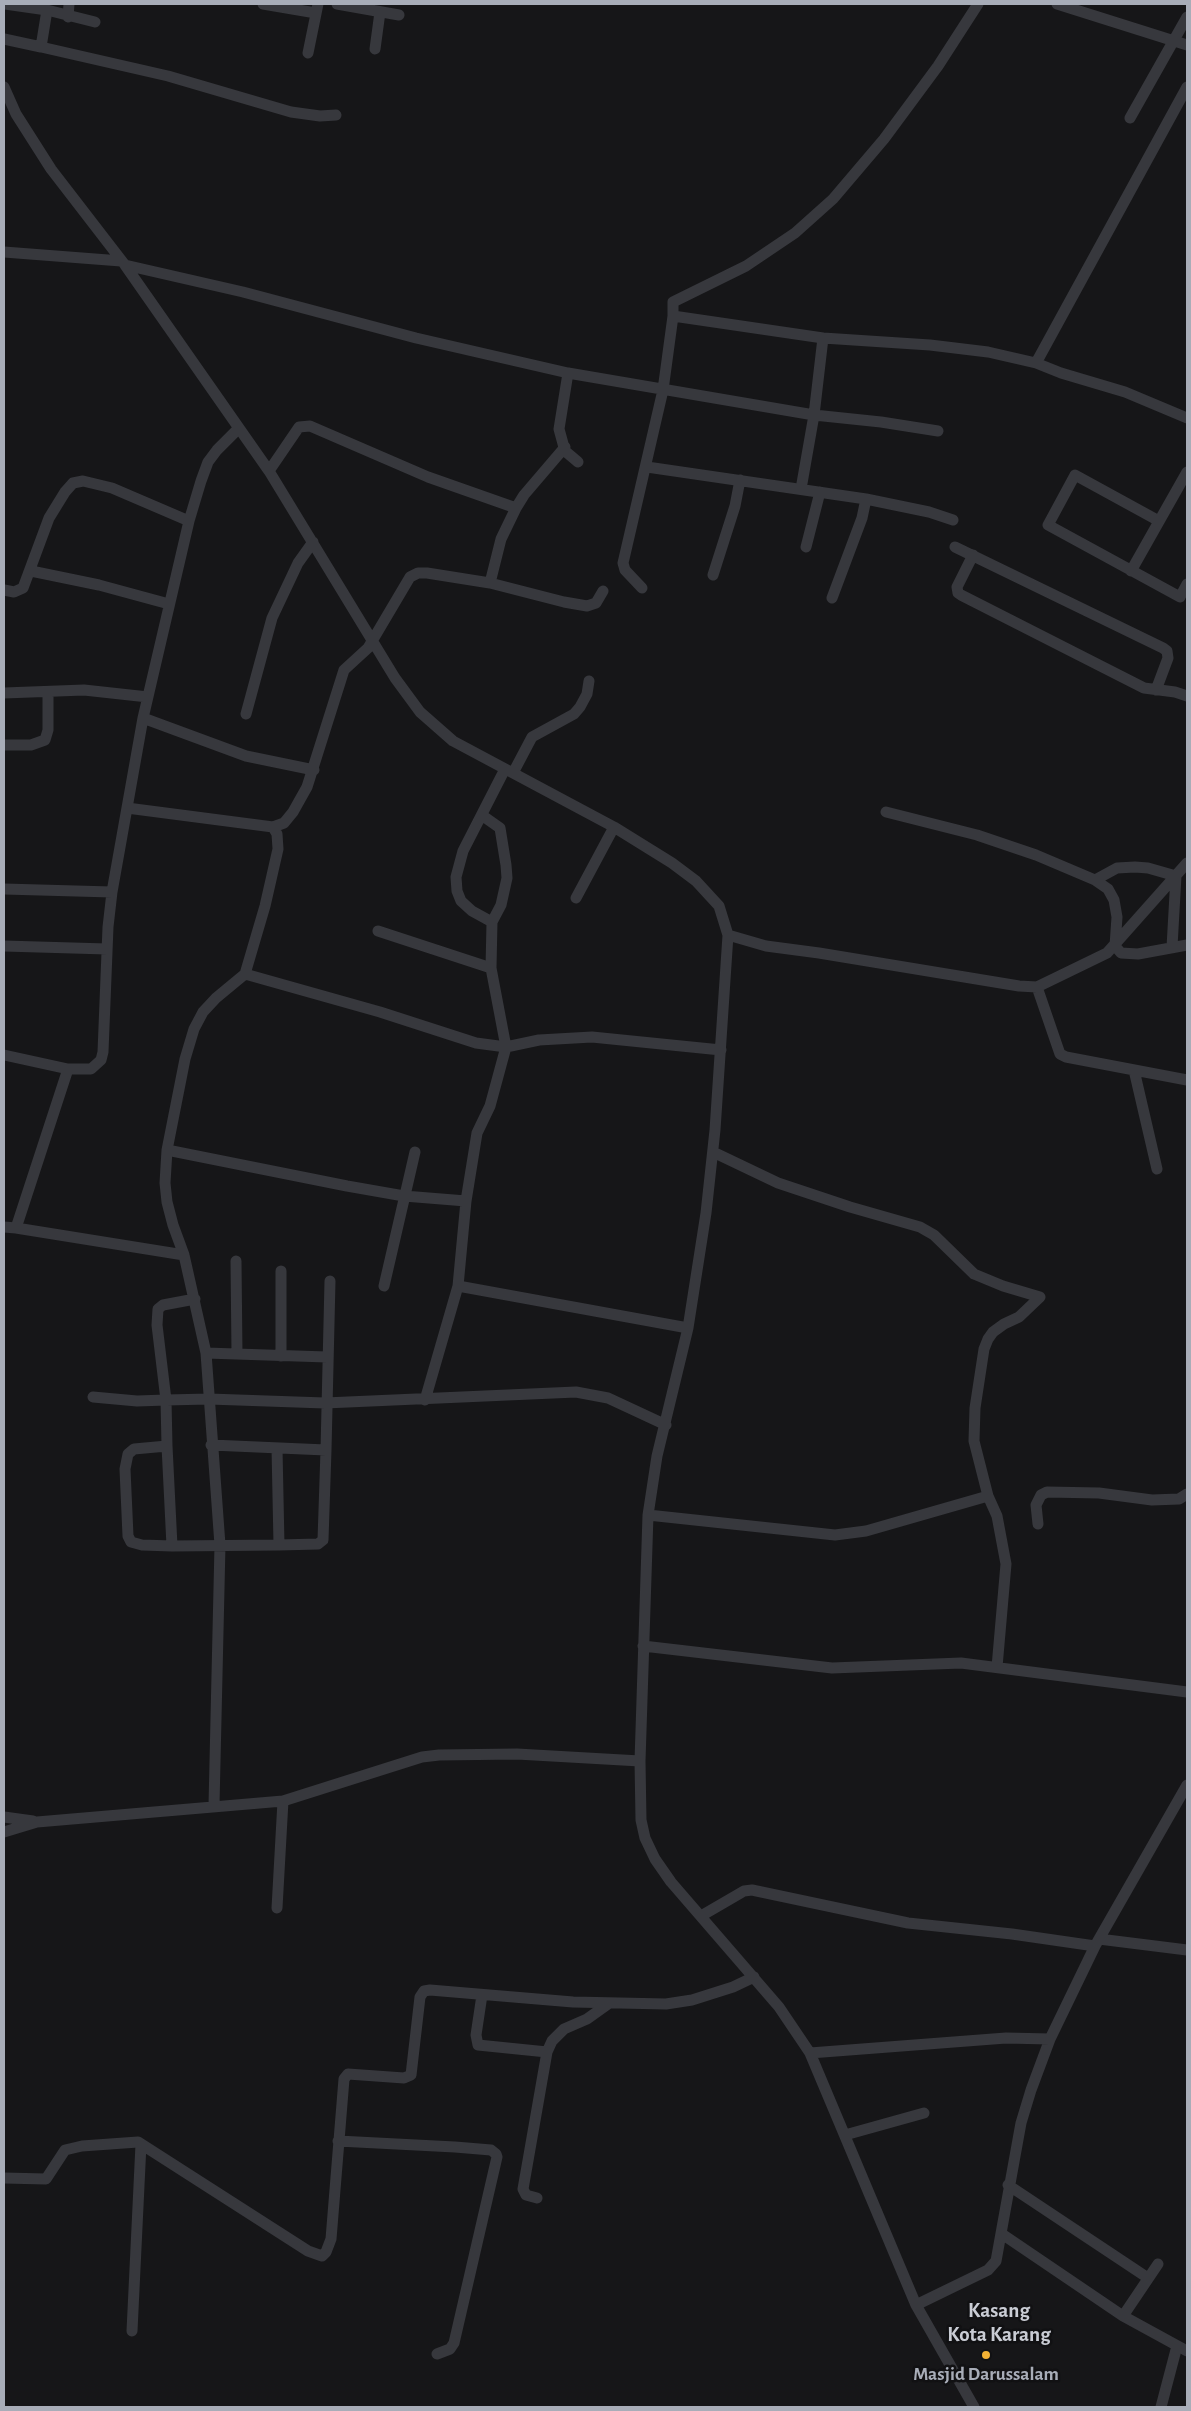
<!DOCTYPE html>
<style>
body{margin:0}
#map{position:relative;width:1191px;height:2411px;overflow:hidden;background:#161618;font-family:"Alegreya Sans",sans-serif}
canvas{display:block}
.frame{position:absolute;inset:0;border:5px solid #a8adb8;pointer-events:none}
</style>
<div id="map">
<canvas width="1191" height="2411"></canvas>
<div class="frame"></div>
</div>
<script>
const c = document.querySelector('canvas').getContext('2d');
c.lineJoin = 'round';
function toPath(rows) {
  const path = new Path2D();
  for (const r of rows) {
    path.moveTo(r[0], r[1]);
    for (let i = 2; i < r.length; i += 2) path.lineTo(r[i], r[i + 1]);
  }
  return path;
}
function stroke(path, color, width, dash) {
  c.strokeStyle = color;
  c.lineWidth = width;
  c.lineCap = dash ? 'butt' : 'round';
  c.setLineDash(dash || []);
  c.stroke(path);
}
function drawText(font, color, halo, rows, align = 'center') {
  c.font = font + ' "Alegreya Sans",sans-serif';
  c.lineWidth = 5;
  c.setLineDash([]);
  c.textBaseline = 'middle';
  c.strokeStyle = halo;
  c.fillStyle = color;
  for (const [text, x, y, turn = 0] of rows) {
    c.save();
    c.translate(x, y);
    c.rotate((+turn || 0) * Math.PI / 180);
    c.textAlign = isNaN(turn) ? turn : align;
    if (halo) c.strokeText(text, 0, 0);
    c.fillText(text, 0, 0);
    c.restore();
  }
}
stroke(toPath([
 [5,4,47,10,41,47,168,76,291,112,320,116,336,115],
 [263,4,316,13],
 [337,4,399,15],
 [1057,4,1187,45],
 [47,10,95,22],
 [68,17,69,4],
 [4,39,41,47],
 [375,49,380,12],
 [308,53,318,4],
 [4,87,16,114,51,169,125,265,269,471,395,678,420,712,453,741,614,827,672,863,696,881,719,906,728,935,715,1130,706,1213,688,1328,657,1456,648,1515,640,1761,641,1820,645,1838,655,1859,671,1882,779,2007,810,2053,916,2305,974,2407],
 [1130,118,1187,17],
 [4,252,121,261],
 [125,265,243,292,416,338,568,373,814,415,881,422,938,431],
 [673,316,823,338],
 [1036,363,1061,373,1125,392,1187,418],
 [568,373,559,429,565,451,578,462],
 [647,467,866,499,862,518,832,598],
 [269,471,299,427,310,426,428,477,516,508],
 [801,489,814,415,823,338,930,345,988,352,1036,363,1187,87],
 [866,499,929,512,953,520],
 [1159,521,1075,475,1048,525,1180,597,1187,584],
 [806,547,820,492],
 [955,547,1163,648,1167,651,1168,658,1156,690],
 [973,555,957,587,958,593,961,595,1144,688,1175,692,1187,696],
 [31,571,99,585,169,604],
 [1131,571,1187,472],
 [713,575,735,506,740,480],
 [490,583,564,602,587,606,596,603,603,591],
 [642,588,625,570,623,563,663,390,673,316,673,302,746,266,795,233,833,199,884,139,938,66,978,4],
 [4,590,14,592,23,588,49,518,65,492,73,483,83,481,112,488,189,521],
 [4,693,84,690,148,697],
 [246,714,272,618,298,563,313,542],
 [143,718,246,756,314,770],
 [4,745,31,745,45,740,48,730,48,692],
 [513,773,532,737,574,714,580,707,587,694,589,681],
 [127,808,273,827,284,823,293,812,307,787,344,670,368,648,410,577,418,573,427,573,490,583,501,539,516,508,524,495,565,447],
 [886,812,977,835,1036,855,1095,880,1108,889,1114,900,1117,917,1115,946,1121,953,1138,954,1187,945],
 [483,816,500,828,506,865,507,878,501,905,492,922],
 [1095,880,1117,868,1135,867,1148,868,1176,876,1172,947],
 [4,889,112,892],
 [576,898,614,827],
 [378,931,491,968],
 [728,935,766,946,819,953,1019,986,1037,987,1107,953,1187,863],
 [4,946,107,949],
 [245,974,265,906,278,849,277,834,273,827],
 [1037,987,1060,1054,1066,1057,1187,1080],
 [4,1055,68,1069],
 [1134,1070,1157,1169],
 [167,1150,347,1186,404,1196,466,1201],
 [713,1152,778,1183,850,1207,920,1227,934,1235,974,1274,1003,1286,1040,1297,1019,1317,1004,1324,993,1332,988,1339,984,1349,975,1408,974,1441,988,1496],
 [4,1227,16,1228,68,1069,91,1069,101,1060,103,1052,108,927,112,892,143,718,189,521,201,481,208,462,217,450,239,428],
 [16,1228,184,1255,206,1353,220,1545,214,1805],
 [184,1255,173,1225,167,1202,165,1183,167,1150,185,1059,194,1029,203,1012,216,998,245,974,380,1012,476,1043,506,1047,539,1040,592,1037,721,1050],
 [236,1261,237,1354],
 [384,1286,415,1152],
 [458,1286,688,1328],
 [206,1353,327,1357],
 [281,1356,281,1271],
 [93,1397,137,1401,166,1400,157,1325,158,1309,163,1305,195,1299],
 [425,1400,458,1286,466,1201,477,1133,490,1106,506,1047,491,968,492,922,472,911,461,901,457,891,456,877,463,851,505,769],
 [167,1446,166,1400,209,1399,325,1403,576,1392,608,1398,666,1425],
 [277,1448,279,1545],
 [326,1450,330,1281],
 [648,1515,835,1535,866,1531,988,1496,997,1516,1006,1564,997,1667],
 [1038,1524,1036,1505,1041,1495,1047,1492,1099,1493,1152,1500,1179,1499,1187,1494],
 [172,1546,167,1446,134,1449,128,1454,125,1469,128,1536,131,1542,142,1545,172,1546,279,1545,318,1544,323,1540,326,1450,211,1445],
 [643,1646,832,1668,961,1663,1187,1692],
 [4,1817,33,1821],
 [4,1832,37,1822,283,1801,422,1757,439,1755,517,1754,640,1761],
 [277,1908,283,1801],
 [701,1916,744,1891,752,1890,908,1923,1012,1934,1095,1946],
 [1099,1939,1187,1950],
 [482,1995,476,2035,478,2045,547,2052],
 [810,2053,1006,2038,1050,2039],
 [845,2135,924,2113],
 [338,2141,455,2147,491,2150,496,2154,497,2157,454,2343,450,2349,437,2354],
 [4,2178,46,2179,65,2150,82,2146,138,2142,308,2251,322,2256,326,2252,331,2239,344,2079,348,2074,404,2078,411,2075,420,1997,424,1991,430,1990,573,2002,666,2004,692,2000,733,1987,754,1977],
 [1008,2185,1148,2278],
 [537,2198,526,2195,523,2189,547,2052,552,2041,564,2029,587,2019,608,2004],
 [1002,2234,1123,2316,1187,2351],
 [916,2305,988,2270,996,2261,1021,2123,1031,2090,1050,2039,1095,1946,1187,1785],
 [1123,2316,1158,2264],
 [132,2331,141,2144],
 [1161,2407,1177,2346]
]), '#37383d', 11);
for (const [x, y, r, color] of [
 [986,2355,5,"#f2b134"]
]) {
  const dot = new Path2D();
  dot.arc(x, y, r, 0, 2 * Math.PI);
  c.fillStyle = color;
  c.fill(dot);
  stroke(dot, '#111113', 2);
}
drawText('bold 19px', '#a8adb8', '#111113', [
 ["Masjid Darussalam",986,2374]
]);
drawText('bold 21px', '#c9ccd4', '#111113', [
 ["Kasang",999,2311],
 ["Kota Karang",999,2335]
]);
</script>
